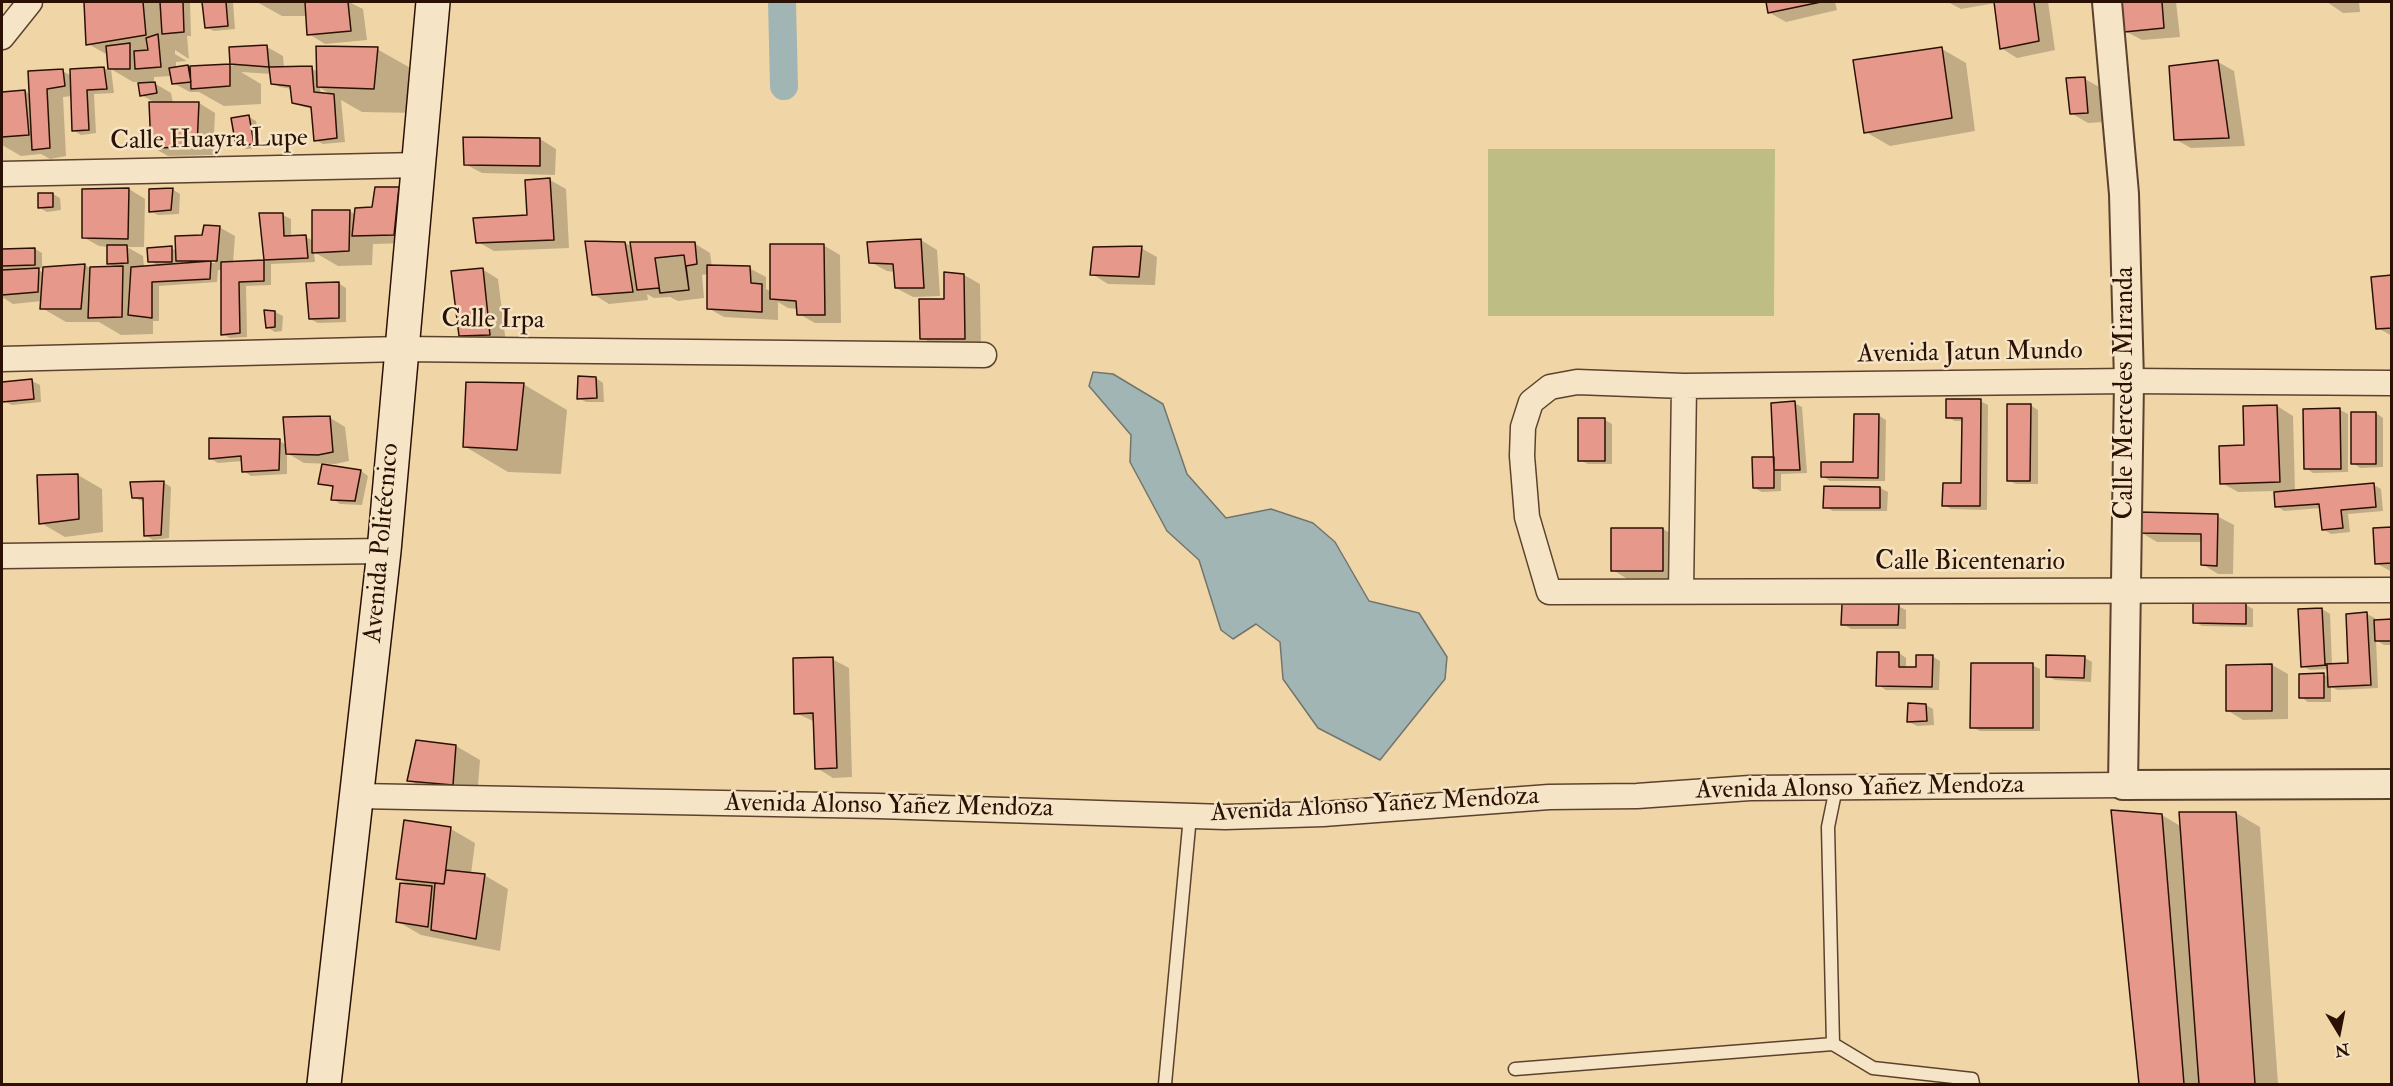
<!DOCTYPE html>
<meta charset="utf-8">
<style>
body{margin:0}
#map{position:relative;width:2393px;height:1086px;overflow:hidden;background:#f0d6a7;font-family:"IM FELL Double Pica",serif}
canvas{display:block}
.frame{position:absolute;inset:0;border:3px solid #2b1104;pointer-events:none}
.north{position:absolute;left:2309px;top:1002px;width:60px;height:60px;-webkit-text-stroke:4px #f5e4c6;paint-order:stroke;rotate:170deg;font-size:16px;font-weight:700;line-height:24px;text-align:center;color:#2b1104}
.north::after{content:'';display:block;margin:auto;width:21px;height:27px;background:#2b1104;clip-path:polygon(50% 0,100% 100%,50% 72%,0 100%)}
</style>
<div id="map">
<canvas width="2393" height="1086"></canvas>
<div class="frame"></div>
<div class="north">N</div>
</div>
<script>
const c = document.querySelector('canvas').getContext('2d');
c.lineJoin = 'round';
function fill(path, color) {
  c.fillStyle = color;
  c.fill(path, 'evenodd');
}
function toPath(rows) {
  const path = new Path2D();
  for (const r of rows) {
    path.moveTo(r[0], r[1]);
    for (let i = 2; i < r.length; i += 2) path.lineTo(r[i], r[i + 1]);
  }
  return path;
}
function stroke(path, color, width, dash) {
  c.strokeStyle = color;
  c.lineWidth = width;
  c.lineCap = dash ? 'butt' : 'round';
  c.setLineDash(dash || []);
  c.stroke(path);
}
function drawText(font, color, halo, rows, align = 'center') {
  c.font = font + ' "IM FELL Double Pica",serif';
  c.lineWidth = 5;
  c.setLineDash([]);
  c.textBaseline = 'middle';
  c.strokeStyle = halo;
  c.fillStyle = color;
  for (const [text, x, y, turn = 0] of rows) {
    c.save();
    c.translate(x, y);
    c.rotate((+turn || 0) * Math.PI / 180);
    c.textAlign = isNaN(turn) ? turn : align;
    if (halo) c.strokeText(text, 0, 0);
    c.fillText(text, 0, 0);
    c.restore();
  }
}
fill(toPath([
 [1488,149,1775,149,1774,316,1488,316]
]), '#bdbd84');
const water = toPath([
 [1093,372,1113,374,1163,404,1187,474,1226,518,1271,509,1313,523,1335,542,1369,601,1419,613,1447,657,1445,679,1380,760,1318,728,1283,679,1280,642,1256,624,1233,639,1221,630,1199,560,1167,531,1130,462,1131,435,1089,386,1093,372]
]);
fill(water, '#a1b6b4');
stroke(water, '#72746e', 1.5);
fill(toPath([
 [85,2,190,2,191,36,187,36,189,59,175,50,175,54,187,61,176,62,176,68,233,66,231,64,267,47,283,56,284,68,311,68,318,72,377,49,421,74,418,113,362,112,341,100,345,142,323,144,315,140,313,109,301,106,293,102,292,89,280,87,272,83,272,74,241,72,261,84,261,104,224,106,199,92,190,92,173,83,172,76,154,77,154,83,171,93,173,103,199,103,215,113,213,155,168,156,152,147,156,103,141,95,139,82,133,82,111,69,114,93,94,94,96,133,81,135,73,130,72,96,63,97,66,156,50,159,41,154,21,156,2,145,2,94,25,91,31,95,62,71,72,76,104,68,110,71,108,55,88,44],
 [320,88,334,96,321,94],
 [204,2,233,2,235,29,214,31,206,27],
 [257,2,349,2,363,9,367,40,325,44,309,34,308,16,282,16],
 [1768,2,1835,2,1837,10,1786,22,1770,13],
 [1948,2,2048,2,2055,50,2017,58,2001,48,1996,3,1961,9],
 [2122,2,2176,2,2180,37,2142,40,2125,31],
 [2327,2,2359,2,2360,12,2343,13],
 [1942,49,1966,63,1975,131,1890,146,1866,132],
 [2218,62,2234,71,2245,146,2191,148,2175,139],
 [2085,79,2101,88,2104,122,2088,123,2071,113],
 [249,117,256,121,261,148,245,149,237,145],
 [540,139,556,149,555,175,482,173,465,164],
 [550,180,566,189,569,248,494,251,478,242,529,216],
 [376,188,399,189,415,198,410,243,373,244,372,265,338,266,314,252,315,262,271,264,271,285,246,286,247,337,230,338,222,334,223,270,218,270,217,282,159,286,159,321,153,321,153,334,121,335,99,322,66,322,42,308,42,301,13,304,2,297,2,250,35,249,42,253,42,268,37,269,44,273,85,265,91,269,118,268,108,263,108,247,99,246,83,237,129,189,145,199,144,247,127,247,143,256,144,267,159,266,150,261,171,248,177,251,219,227,235,236,233,263,266,261,260,214,283,215,291,219,291,237,306,237,314,241,349,211,356,215,373,209],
 [191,260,215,260,215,263,191,263],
 [172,189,180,194,179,214,158,215,150,211],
 [53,194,60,198,61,210,47,212,40,208],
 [921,240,937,250,940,296,913,297,896,288,895,272,887,271,870,262],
 [625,243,633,247,694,243,710,253,712,267,749,268,766,277,766,289,772,292,823,245,840,255,841,323,815,323,799,314,798,309,788,308,778,302,778,320,724,317,708,308,708,274,702,275,704,298,678,301,670,297,654,298,647,294,648,300,609,304,593,294],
 [1141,248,1157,257,1155,285,1108,284,1092,274],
 [482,269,498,279,506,343,476,345,460,335],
 [964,275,980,284,981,348,938,347,922,338],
 [2392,276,2392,336,2378,328],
 [338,283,346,288,346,322,318,323,310,319],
 [266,312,275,312,283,316,282,331,275,332,267,327],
 [596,378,603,383,604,402,586,402,579,398],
 [32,381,40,385,41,402,12,405,4,401,2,383],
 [523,384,567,410,561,474,508,472,464,446],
 [1980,401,1988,405,1987,510,1951,509,1944,505,1962,485,1963,421,1955,421,1947,417],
 [1794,403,1802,407,1807,473,1781,474,1781,491,1762,492,1754,488,1775,458],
 [2030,405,2038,410,2038,484,2016,484,2008,480],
 [2277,406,2293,416,2295,492,2374,485,2381,489,2383,511,2348,514,2350,532,2331,534,2323,529,2321,508,2284,511,2277,506,2275,491,2238,492,2222,483,2246,446],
 [2305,410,2340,410,2348,414,2348,472,2313,473,2306,468],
 [2376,413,2383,418,2383,467,2360,468,2353,463],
 [1878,415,1886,420,1885,481,1830,481,1823,476,1855,464],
 [329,417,345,427,349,461,335,464,304,463,287,453,287,474,251,476,244,471,243,461,218,463,211,459,279,441,287,445],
 [1605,420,1612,424,1612,464,1588,464,1580,460],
 [361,471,368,476,362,505,340,504,333,499,334,488,320,483],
 [78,475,102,489,103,532,65,537,41,523],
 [163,482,171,487,169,538,153,540,145,535,144,502,133,497],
 [1880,488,1888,492,1887,511,1833,511,1825,507],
 [2217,516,2234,525,2233,574,2218,574,2202,564,2203,542,2157,542,2140,532],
 [1663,529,1679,538,1679,580,1629,580,1613,570],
 [2392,529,2392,572,2376,563],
 [2246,605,2253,609,2253,627,2202,626,2195,622],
 [1898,606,1906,610,1906,629,1851,629,1843,624],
 [2322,609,2330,614,2332,665,2350,664,2367,614,2375,618,2375,621,2392,621,2392,645,2384,645,2376,640,2378,688,2338,690,2331,687,2331,702,2308,702,2301,697,2324,675,2330,678,2329,669,2310,670,2303,666],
 [1899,653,1906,658,1906,668,1917,668,1932,656,1940,661,1939,690,1886,690,1878,685],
 [2085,658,2092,662,2091,682,2055,680,2047,676],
 [832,659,849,668,852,777,833,778,817,768,815,722,796,713],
 [2032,665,2040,669,2040,731,1980,731,1972,727],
 [2272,665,2288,674,2288,719,2243,720,2227,710],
 [1926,705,1933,709,1934,725,1917,726,1909,722],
 [456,746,480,760,477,798,433,794,409,780],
 [2113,812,2162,815,2182,827,2181,814,2236,813,2260,827,2278,1084,2141,1084],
 [405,821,451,829,475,843,471,874,484,875,508,889,500,951,421,935,397,921,412,886,397,878]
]), '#0003');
stroke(toPath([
 [782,2,784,86]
]), '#a1b6b4', 28);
const building = toPath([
 [84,2,143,2,146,35,86,45,84,2],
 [160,2,183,2,184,32,162,34,160,2],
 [202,2,226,2,228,26,205,28,202,2],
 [305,2,348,2,351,31,307,35,305,2],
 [1766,2,1821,2,1768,13,1766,2],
 [1994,2,2034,2,2039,41,2000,49,1994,2],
 [2120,2,2162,2,2164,28,2124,32,2120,2],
 [158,34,161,67,135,69,134,51,148,50,146,38,158,34],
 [130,43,130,69,108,69,106,46,130,43],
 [267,45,269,67,230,64,229,47,267,45],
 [316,46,378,47,374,89,317,87,316,46],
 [1942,47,1952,118,1864,133,1853,60,1942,47],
 [2218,60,2229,138,2174,140,2169,66,2218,60],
 [230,64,230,86,191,89,190,66,230,64],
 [188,65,191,82,172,84,169,68,188,65],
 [312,66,314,92,334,94,337,138,314,141,311,107,292,103,290,86,271,84,269,67,312,66],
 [104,67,107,89,87,90,89,130,72,131,70,69,104,67],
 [63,69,65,86,47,89,50,148,32,150,28,71,63,69],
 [2085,77,2088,113,2070,114,2066,78,2085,77],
 [155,82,157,93,140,96,138,83,155,82],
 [25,90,29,135,2,137,2,92,25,90],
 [149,102,199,102,197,147,151,148,149,102],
 [249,115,254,144,236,146,231,118,249,115],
 [463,137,540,138,540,166,464,165,463,137],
 [550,178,554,240,476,243,473,218,527,215,525,180,550,178],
 [375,187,399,187,394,235,352,236,355,208,372,207,375,187],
 [129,188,128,239,82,238,82,189,129,188],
 [173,188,171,210,149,212,149,189,173,188],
 [38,193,53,193,53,207,38,208,38,193],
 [312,210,350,210,349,251,312,253,312,210],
 [259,213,283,213,284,236,306,235,308,258,264,260,259,213],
 [204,225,220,226,217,261,176,261,175,236,202,235,204,225],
 [921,239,924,288,895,288,893,264,869,263,867,242,921,239],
 [585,241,625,242,633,292,592,295,585,241],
 [630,242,695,242,697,264,686,266,689,290,660,293,659,288,637,290,630,242],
 [770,244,824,244,825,315,797,315,796,301,770,299,770,244],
 [107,245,127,245,128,263,107,264,107,245],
 [172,246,172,262,148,262,147,248,172,246],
 [1142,246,1139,277,1090,275,1093,247,1142,246],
 [35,248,35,265,2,266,2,249,35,248],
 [684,255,689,290,660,293,655,258,684,255],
 [264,260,264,281,239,282,240,333,221,335,221,262,264,260],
 [211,261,210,279,152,282,152,318,128,315,131,267,211,261],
 [85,264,81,309,40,309,43,267,85,264],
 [707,265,750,266,751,283,762,284,762,312,707,309,707,265],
 [123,266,122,317,88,318,90,267,123,266],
 [39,268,38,292,2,295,2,270,39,268],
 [483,268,490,335,459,336,451,271,483,268],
 [944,272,964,274,965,339,920,339,919,299,944,299,944,272],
 [2392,275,2392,328,2376,329,2371,277,2392,275],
 [339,282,339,318,309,319,306,283,339,282],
 [264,310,275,311,275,327,266,328,264,310],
 [578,376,596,377,597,398,577,399,578,376],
 [32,379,34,399,2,402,2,382,32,379],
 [466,382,524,383,517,450,463,447,466,382],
 [1946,399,1981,399,1980,506,1942,506,1943,483,1961,483,1962,418,1946,418,1946,399],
 [1795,401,1800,470,1774,470,1771,403,1795,401],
 [2007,404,2031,404,2030,481,2007,481,2007,404],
 [2277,405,2280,482,2220,484,2219,446,2244,445,2243,406,2277,405],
 [2340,408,2341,469,2304,469,2303,409,2340,408],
 [2351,412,2376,412,2376,464,2351,464,2351,412],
 [1854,414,1879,414,1878,478,1821,477,1821,462,1853,462,1854,414],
 [330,416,333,452,318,455,286,454,283,417,330,416],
 [1578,418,1605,418,1605,461,1578,461,1578,418],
 [209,438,280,439,279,470,242,472,241,456,209,459,209,438],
 [1752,457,1774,457,1774,488,1753,488,1752,457],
 [322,464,361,470,355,501,331,500,333,486,318,484,322,464],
 [78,474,79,519,39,524,37,475,78,474],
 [164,481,161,535,144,536,143,498,132,498,130,482,164,481],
 [2374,483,2376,507,2341,510,2343,528,2322,530,2319,504,2275,507,2274,492,2374,483],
 [1824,486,1880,487,1880,508,1823,508,1824,486],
 [2139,512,2218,514,2217,566,2201,565,2201,534,2139,533,2139,512],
 [2392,527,2392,563,2375,564,2373,528,2392,527],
 [1611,528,1663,528,1663,571,1611,571,1611,528],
 [2193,602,2246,603,2246,624,2193,623,2193,602],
 [1842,604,1899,604,1898,625,1841,625,1842,604],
 [2322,608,2325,664,2348,663,2346,614,2367,612,2371,685,2328,687,2327,665,2301,667,2298,609,2322,608],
 [2392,619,2392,641,2375,641,2374,620,2392,619],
 [1877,652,1899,652,1899,667,1916,667,1916,655,1933,655,1932,687,1876,686,1877,652],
 [2046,655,2085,656,2084,678,2046,677,2046,655],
 [833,657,837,768,815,769,813,713,794,714,793,658,833,657],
 [1971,663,2033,663,2033,728,1970,728,1971,663],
 [2272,664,2272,711,2226,711,2226,665,2272,664],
 [2324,673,2324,698,2299,698,2299,674,2324,673],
 [1908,703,1926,704,1927,721,1907,722,1908,703],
 [416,740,456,745,453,785,407,781,416,740],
 [2111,810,2162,814,2184,1084,2139,1084,2111,810],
 [2179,812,2236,812,2255,1084,2199,1084,2179,812],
 [404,820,451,827,444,884,396,879,404,820],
 [446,870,485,874,476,939,431,930,435,883,444,884,446,870],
 [400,883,432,886,428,927,396,922,400,883]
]);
fill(building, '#e6998a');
stroke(building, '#2b1104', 1.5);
const service = toPath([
 [1833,1044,1828,827,1836,788],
 [1515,1069,1833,1044,1873,1068,1972,1079,1973,1084],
 [1165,1084,1190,816]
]);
const minor = toPath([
 [2,37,30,2],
 [2,174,419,165],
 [2,359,401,349,984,355],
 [2392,383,2129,381,1684,386,1577,382,1550,387,1531,402,1523,427,1522,456,1527,517,1549,592,2392,590],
 [2,556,384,551],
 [1681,591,1684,386],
 [358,796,878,806,1225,817,1323,814,1549,797,1637,796,1750,788,2123,785]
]);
const tertiary = toPath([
 [2107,2,2124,194,2129,381,2123,785,2392,784]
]);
const secondary = toPath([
 [324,1084,384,551,433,2]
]);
stroke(service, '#5c422d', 15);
stroke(minor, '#5c422d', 27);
stroke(tertiary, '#5c422d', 32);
stroke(secondary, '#2b1104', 36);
stroke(service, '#f5e4c6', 12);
stroke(minor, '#f5e4c6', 24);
stroke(tertiary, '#f5e4c6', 28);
stroke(secondary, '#f5e4c6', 33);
drawText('26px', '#2b1104', '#f5e4c6', [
 ["Calle Huayra Lupe",209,141,-1],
 ["Calle Irpa",493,321,1],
 ["Avenida Jatun Mundo",1970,354,-1],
 ["Calle Mercedes Miranda",2126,393,-90],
 ["Avenida Politécnico",383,543,-85],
 ["Calle Bicentenario",1970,563],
 ["Avenida Alonso Yañez Mendoza",1860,789,-1],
 ["Avenida Alonso Yañez Mendoza",1375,806,-3],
 ["Avenida Alonso Yañez Mendoza",889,807,1]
]);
</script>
